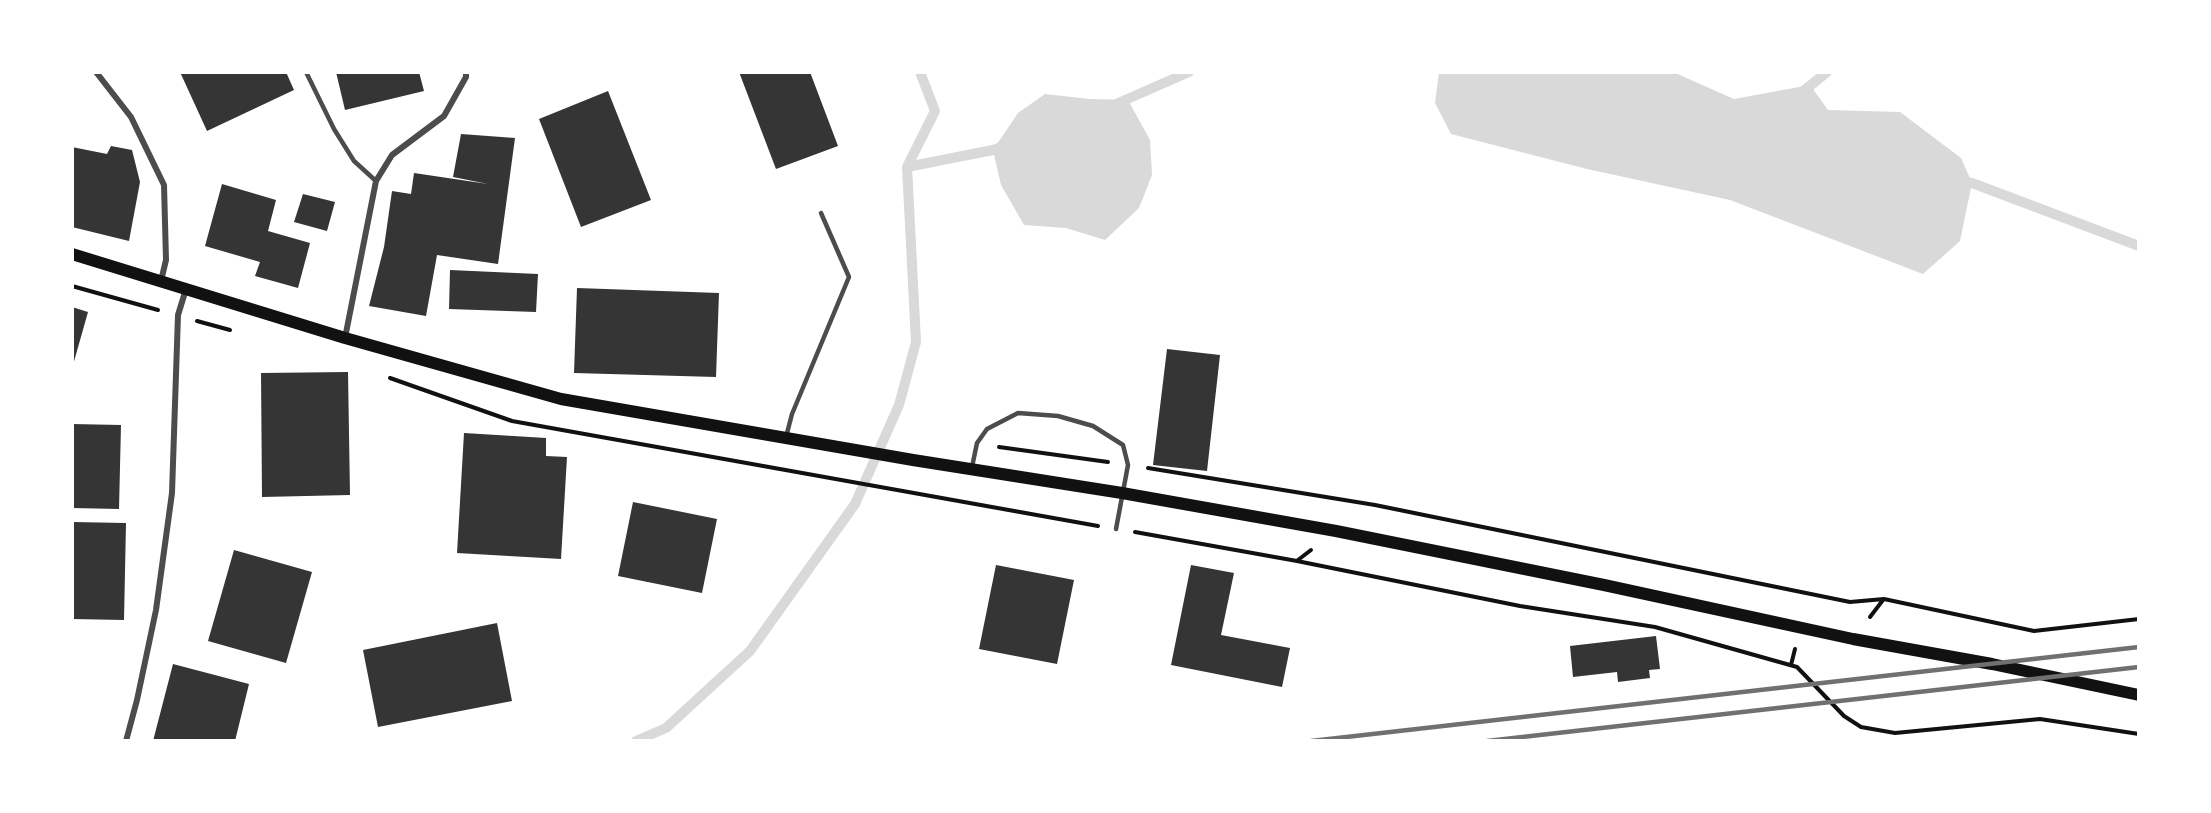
<!DOCTYPE html>
<style>
body{margin:0}
#map{position:relative;width:2211px;height:813px;overflow:hidden;background:#fff;font-family:"PT Sans",sans-serif}
canvas{display:block}
.frame{position:absolute;inset:0;border:74px solid #fff;pointer-events:none}
</style>
<div id="map">
<canvas width="2211" height="813"></canvas>
<div class="frame"></div>
</div>
<script>
const c = document.querySelector('canvas').getContext('2d');
c.lineJoin = 'round';
function fill(path, color) {
  c.fillStyle = color;
  c.fill(path, 'evenodd');
}
function toPath(rows) {
  const path = new Path2D();
  for (const r of rows) {
    path.moveTo(r[0], r[1]);
    for (let i = 2; i < r.length; i += 2) path.lineTo(r[i], r[i + 1]);
  }
  return path;
}
function stroke(path, color, width, dash) {
  c.strokeStyle = color;
  c.lineWidth = width;
  c.lineCap = dash ? 'butt' : 'round';
  c.setLineDash(dash || []);
  c.stroke(path);
}
fill(toPath([
 [1439,72,1673,72,1734,99,1810,85,1828,110,1900,112,1961,158,1972,183,1960,241,1923,274,1730,200,1587,169,1451,134,1435,103],
 [1045,94,1090,99,1128,100,1150,140,1152,175,1139,208,1105,240,1066,228,1024,225,1001,185,993,150,1018,113]
]), '#d9d9d9');
stroke(toPath([
 [1800,94,1827,72],
 [1116,104,1189,72],
 [907,167,993,150,1005,145],
 [1959,181,1972,183,2139,246],
 [636,741,666,728,750,651,855,504,899,405,916,342,907,167,935,111,920,72]
]), '#d9d9d9', 10);
fill(toPath([
 [180,72,286,72,294,90,207,131],
 [336,72,419,72,424,91,345,110],
 [739,72,810,72,838,146,776,169],
 [608,91,651,200,581,227,539,119],
 [461,134,515,138,498,264,437,255,426,316,369,306,384,247,392,191,411,194,414,173,488,184,453,177],
 [111,146,132,150,140,182,129,241,72,227,72,147,107,154],
 [222,184,276,200,268,231,310,243,298,288,255,276,260,262,205,246],
 [303,194,335,202,327,231,294,222],
 [450,270,538,274,536,312,449,309],
 [577,288,719,293,716,377,574,373],
 [72,307,88,312,73,365,72,365],
 [1167,349,1220,355,1207,471,1153,465],
 [348,372,350,495,262,497,261,373],
 [72,424,121,425,119,509,72,508],
 [464,433,546,438,546,456,567,457,561,559,457,553],
 [633,502,717,519,702,593,618,576],
 [72,522,126,523,124,620,72,619],
 [234,550,312,572,286,663,208,641],
 [996,565,1074,580,1057,664,979,649],
 [1191,565,1234,573,1221,635,1290,648,1282,687,1171,665],
 [497,623,512,701,378,727,363,650],
 [1656,636,1660,669,1649,670,1650,678,1618,682,1617,672,1573,677,1570,646],
 [173,664,249,684,235,741,153,741]
]), '#353535');
stroke(toPath([
 [72,286,158,310],
 [197,321,230,330],
 [390,378,512,421,1098,526],
 [999,447,1108,462],
 [1148,468,1375,505,1850,602,1884,599,2034,631,2139,619],
 [1135,532,1297,561,1520,606,1655,627,1797,667,1844,716,1861,727,1895,733,2040,719,2139,734],
 [1298,560,1311,550],
 [1870,617,1883,600],
 [1791,665,1795,649]
]), '#111', 4);
stroke(toPath([
 [306,72,334,129,354,161,376,181],
 [786,437,792,414,849,277,821,213],
 [972,467,977,443,987,429,1018,413,1058,416,1093,426,1123,445,1128,465,1116,529]
]), '#4c4c4c', 4.5);
stroke(toPath([
 [96,72,131,117,164,185,166,260,161,281],
 [345,338,376,181,392,155,444,116,466,77,466,72],
 [126,741,137,700,156,610,172,493,178,315,186,289]
]), '#4c4c4c', 6);
stroke(toPath([
 [72,254,345,338,561,399,913,460,1122,493,1336,531,1604,585,1853,639,1992,664,2139,695]
]), '#111', 12);
stroke(toPath([
 [1311,741,2139,647],
 [1487,741,2139,667]
]), '#707070', 4.5);
</script>
